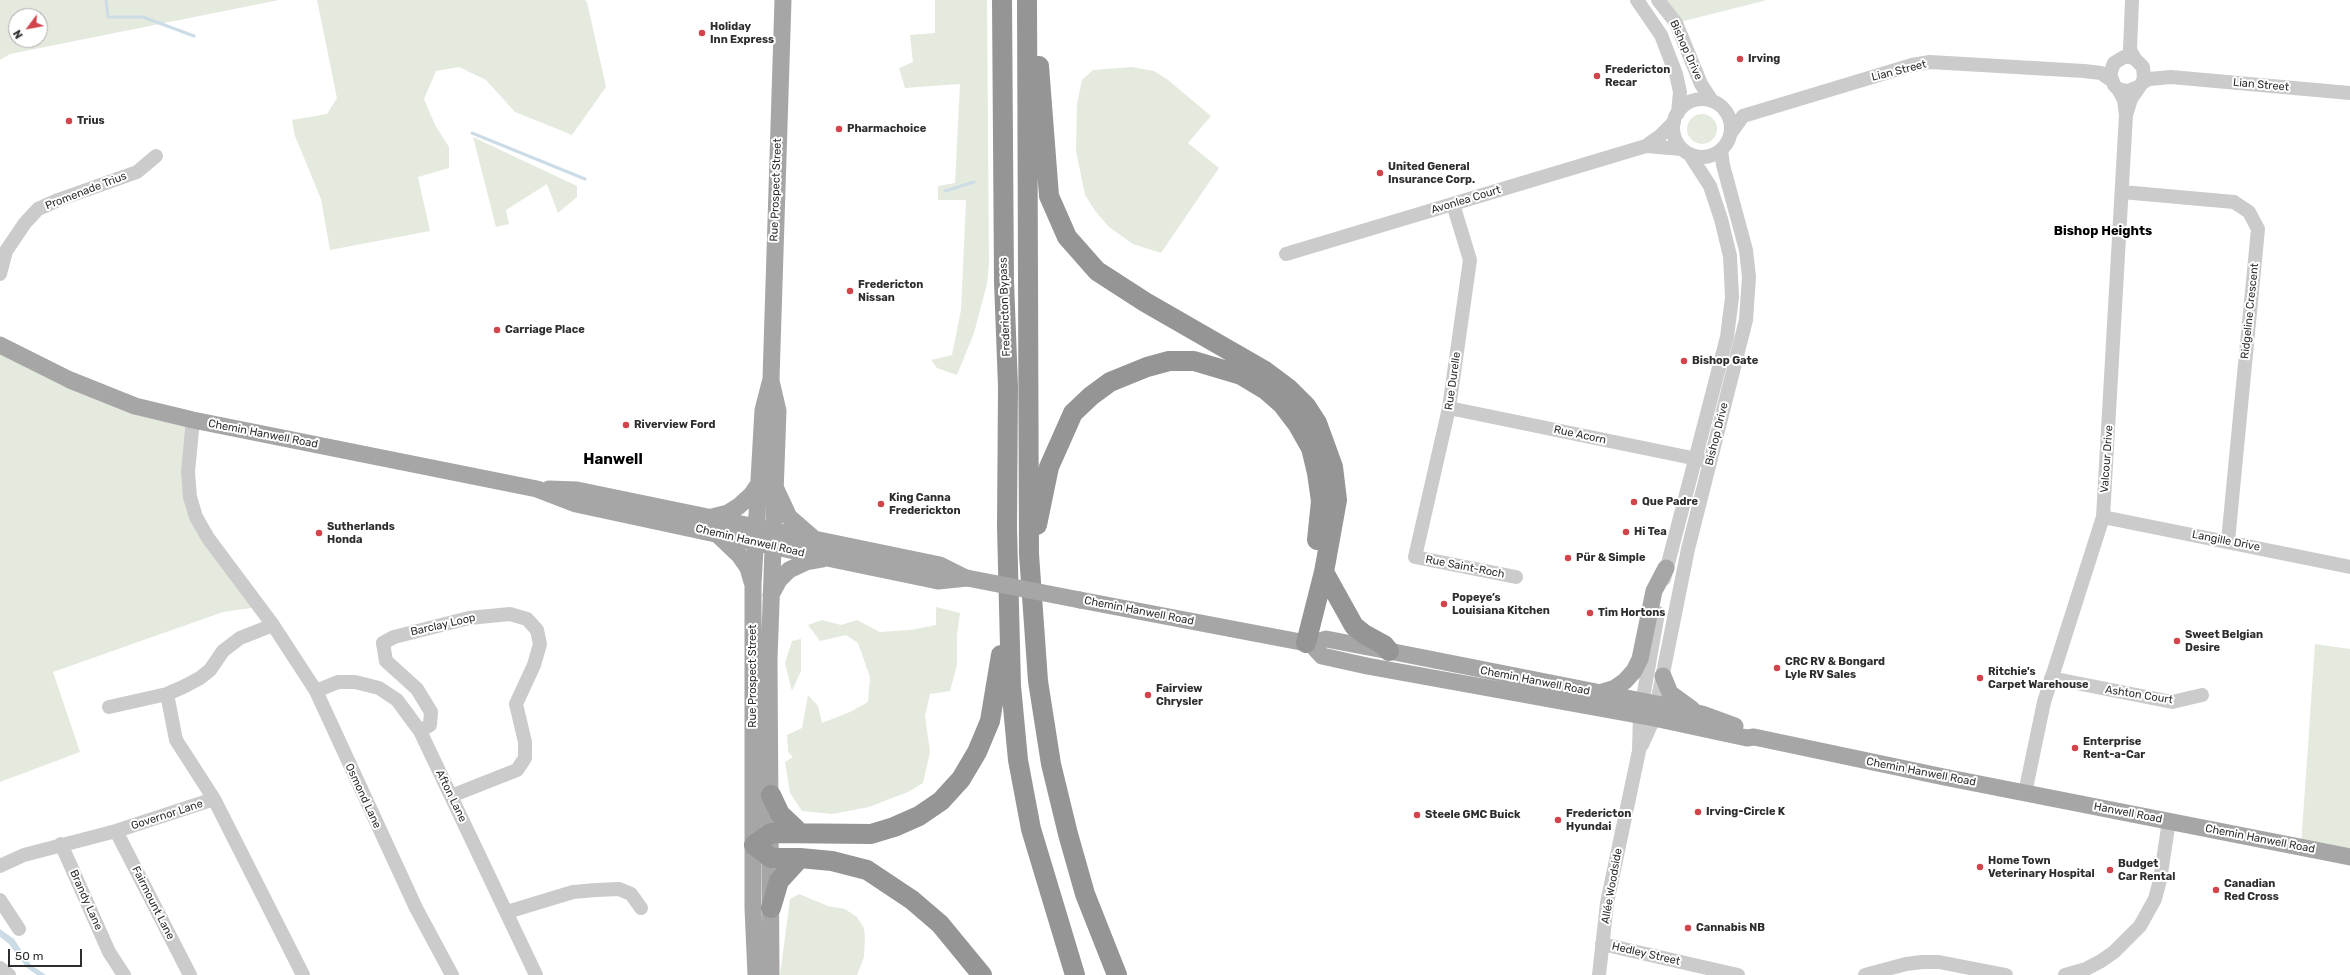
<!DOCTYPE html>
<meta charset="utf-8">
<style>
body{margin:0}
#map{position:relative;width:2350px;height:975px;overflow:hidden;background:#fff;font-family:Rubik,sans-serif}
canvas{display:block}
.north{position:absolute;left:8px;top:8px;width:40px;height:40px;box-sizing:border-box;background:#fff;border:1px solid #ababab;border-radius:50%;rotate:238deg;font-size:11px;font-weight:700;line-height:16px;text-align:center;color:#2e2e2e}
.north::after{content:'';display:block;margin:auto;width:14px;height:18px;background:#d1444b;clip-path:polygon(50% 0,100% 100%,50% 72%,0 100%)}
.scale{position:absolute;left:8px;top:949px;width:74px;height:18px;box-sizing:border-box;border:2px solid #2e2e2e;border-top:0;padding-left:5px;font-size:12px;line-height:14px;white-space:nowrap;color:#2e2e2e;-webkit-text-stroke:3px #fff;paint-order:stroke}
</style>
<div id="map">
<canvas width="2350" height="975"></canvas>
<div class="north">N</div>
<div class="scale">50 m</div>
</div>
<script>
const c = document.querySelector('canvas').getContext('2d');
c.lineJoin = 'round';
function fill(path, color) {
  c.fillStyle = color;
  c.fill(path, 'evenodd');
}
function toPath(rows) {
  const path = new Path2D();
  for (const r of rows) {
    if (r.length === 3) {
      path.moveTo(r[0] + r[2], r[1]);
      path.arc(r[0], r[1], r[2], 0, 2 * Math.PI);
      continue;
    }
    path.moveTo(r[0], r[1]);
    for (let i = 2; i < r.length; i += 2) path.lineTo(r[i], r[i + 1]);
  }
  return path;
}
function stroke(path, color, width, dash) {
  c.strokeStyle = color;
  c.lineWidth = width;
  c.lineCap = dash ? 'butt' : 'round';
  c.setLineDash(dash || []);
  c.stroke(path);
}
function drawText(font, color, halo, rows, align = 'center') {
  c.font = font + ' Rubik,sans-serif';
  c.lineWidth = 4;
  c.setLineDash([]);
  c.textBaseline = 'middle';
  c.strokeStyle = halo;
  c.fillStyle = color;
  for (const [text, x, y, turn = 0] of rows) {
    c.save();
    c.translate(x, y);
    c.rotate((+turn || 0) * Math.PI / 180);
    c.textAlign = isNaN(turn) ? turn : align;
    if (halo) c.strokeText(text, 0, 0);
    c.fillText(text, 0, 0);
    c.restore();
  }
}
fill(toPath([
 [0,0,279,0,10,54,0,60],
 [16,16,40,16,40,40,16,40],
 [317,0,585,0,587,2,606,87,572,135,515,112,486,80,459,67,436,71,424,99,435,125,449,147,449,168,418,177,430,231,330,250,321,199,295,136,292,120,327,114,337,98],
 [935,0,987,0,989,263,987,284,974,333,957,375,937,368,931,360,952,355,961,310,966,200,938,200,938,186,955,183,960,84,905,88,899,68,913,62,910,35,935,33],
 [1658,0,1767,0,1676,23],
 [1132,67,1154,71,1168,80,1211,116,1188,143,1219,168,1161,253,1133,244,1109,227,1096,212,1085,195,1076,151,1077,104,1082,80,1093,70],
 [1702,129,15],
 [473,137,577,186,577,197,558,213,547,184,506,210,509,224,496,227],
 [0,345,193,420,190,497,258,607,223,612,53,672,80,752,0,782],
 [936,607,960,613,957,635,957,665,950,691,930,694,925,716,930,752,923,783,908,792,869,807,832,814,802,811,790,793,785,762,793,757,788,752,787,735,802,728,808,695,818,706,822,723,850,712,868,702,870,677,858,643,846,635,820,641,808,625,822,620,841,625,857,620,880,632,910,630,936,625],
 [801,639,801,671,792,691,785,663,792,641],
 [2315,644,2350,649,2350,857,2301,846],
 [799,894,828,906,845,909,857,917,864,928,865,938,864,957,857,975,780,975,790,899]
]), '#e4eadd');
fill(toPath([
 [0,929,14,939,31,965,46,975,37,975,27,968,9,944,0,937]
]), '#ccdce7');
stroke(toPath([
 [106,0,108,17,143,17,194,36],
 [472,133,585,179],
 [945,191,974,182]
]), '#ccdce7', 3);
stroke(toPath([
 [1637,0,1661,35,1676,74,1680,92,1678,113],
 [1658,0,1676,23,1701,84,1712,101],
 [2132,0,2130,50,2135,59],
 [2142,83,2149,79,2171,77,2350,93],
 [1702,128,29],
 [2127,112,2131,99,2142,83,2144,78,2143,67,2135,59,2130,57,2124,57,2114,63,2110,74,2114,85,2118,89,2128,91,2138,87],
 [1731,133,1743,116,1912,65,1930,62,2084,71,2101,73,2111,80],
 [1646,146,1660,136,1674,122],
 [2122,192,2234,202,2249,212,2258,229,2228,541],
 [1453,204,1470,260,1449,408,1415,557,1516,577],
 [1286,254,1646,146,1682,149],
 [0,274,6,251,25,223,38,209,58,200,137,172,156,156],
 [1449,408,1702,460],
 [193,420,188,472,190,497,196,517,208,538,273,625,316,691,416,908,452,975],
 [2103,517,2350,567],
 [1664,579,1727,337,1732,297,1730,256,1721,219,1710,186,1690,155],
 [2051,678,2172,702,2202,695],
 [316,691,338,682,355,682,379,688,397,700,420,731,536,975],
 [167,694,176,740,214,799,303,975],
 [109,707,167,694,183,687,200,678,210,670,223,651,240,638,273,625],
 [420,731,430,725,431,712,417,689,386,661,383,643,394,637,469,618,510,614,527,619,537,630,540,644,534,665,516,704,525,742,525,758,517,770,451,796],
 [1642,745,1654,718,1688,549,1746,320,1749,277,1746,250,1723,165,1721,150],
 [2025,793,2044,702,2103,517,2126,115,2124,100,2118,89],
 [116,831,190,975],
 [61,844,109,952,124,975],
 [0,866,24,855,116,831,214,799],
 [0,900,19,929],
 [507,912,573,892,596,890,619,889,631,894,641,908],
 [1602,944,1738,975],
 [0,968,9,975],
 [1599,975,1607,903,1639,751,1640,715,1658,613],
 [1865,975,1906,964,1922,962,1939,962,2006,975],
 [2065,975,2086,969,2101,961,2114,952,2140,926,2155,899,2160,880,2169,821]
]), '#cbcbcb', 14);
stroke(toPath([
 [0,345,70,380,135,406,193,420,537,489,576,504,827,558,938,581,967,578],
 [549,489,577,490,940,565,966,578],
 [776,489,789,517,812,537],
 [712,517,728,513,739,506,751,495,760,482],
 [718,535,739,555,748,568,752,582],
 [771,595,779,580,789,570,806,562,823,559],
 [1080,600,1306,643,1311,644,1322,656,1367,666,1654,718,1747,738,1754,737,1944,777,2350,857],
 [1311,644,1326,639,1389,651,1657,704,1702,714,1735,726],
 [1663,676,1670,693,1692,709],
 [1599,693,1615,688,1625,681,1634,671,1640,659,1654,591,1666,568],
 [756,975,753,908,753,584,763,410,771,379,783,0],
 [771,975,769,659,778,411,771,381]
]), '#a6a6a6', 17);
stroke(toPath([
 [1002,0,1004,281,1008,387,1007,527,1011,686,1018,760,1031,829,1075,975],
 [1027,0,1029,554,1038,681,1051,764,1068,834,1085,894,1117,975],
 [1039,66,1049,196,1067,237,1097,271,1145,302,1265,371,1289,389,1306,406,1317,423,1333,467,1337,500,1324,572,1306,643],
 [1037,525,1049,467,1073,413,1091,396,1110,382,1147,367,1169,361,1194,361,1241,375,1266,390,1282,404,1298,425,1311,448,1317,473,1321,501,1317,540],
 [1324,572,1354,626,1364,634,1384,645,1389,651],
 [771,795,780,814,800,833],
 [771,908,779,881,800,858],
 [982,975,940,924,912,900,867,870,832,861,800,858,771,858,754,845,771,833,871,834,894,827,919,816,941,801,961,779,977,752,990,721,1001,655]
]), '#959595', 20);
stroke(toPath([
 [967,578,1080,600]
]), '#a6a6a6', 17);
for (const [x, y, r, color] of [
 [702,33,4,"#d1444b"],
 [1740,59,4,"#d1444b"],
 [1597,76,4,"#d1444b"],
 [69,121,4,"#d1444b"],
 [839,129,4,"#d1444b"],
 [1380,173,4,"#d1444b"],
 [850,291,4,"#d1444b"],
 [497,330,4,"#d1444b"],
 [1684,361,4,"#d1444b"],
 [626,425,4,"#d1444b"],
 [1634,502,4,"#d1444b"],
 [881,504,4,"#d1444b"],
 [1626,532,4,"#d1444b"],
 [319,533,4,"#d1444b"],
 [1568,558,4,"#d1444b"],
 [1444,604,4,"#d1444b"],
 [1590,613,4,"#d1444b"],
 [2177,641,4,"#d1444b"],
 [1777,668,4,"#d1444b"],
 [1980,678,4,"#d1444b"],
 [1148,695,4,"#d1444b"],
 [2075,748,4,"#d1444b"],
 [1698,812,4,"#d1444b"],
 [1417,815,4,"#d1444b"],
 [1558,820,4,"#d1444b"],
 [1980,867,4,"#d1444b"],
 [2110,870,4,"#d1444b"],
 [2216,890,4,"#d1444b"],
 [1688,928,4,"#d1444b"]
]) {
  const dot = new Path2D();
  dot.arc(x, y, r, 0, 2 * Math.PI);
  c.fillStyle = color;
  c.fill(dot);
  stroke(dot, '#fff', 1.5);
}
drawText('bold 11px', '#2e2e2e', '#fff', [
 ["Holiday",710,27],
 ["Inn Express",710,40],
 ["Irving",1748,59],
 ["Fredericton",1605,70],
 ["Recar",1605,83],
 ["Trius",77,121],
 ["Pharmachoice",847,129],
 ["United General",1388,167],
 ["Insurance Corp.",1388,180],
 ["Fredericton",858,285],
 ["Nissan",858,298],
 ["Carriage Place",505,330],
 ["Bishop Gate",1692,361],
 ["Riverview Ford",634,425],
 ["King Canna",889,498],
 ["Frederickton",889,511],
 ["Que Padre",1642,502],
 ["Sutherlands",327,527],
 ["Honda",327,540],
 ["Hi Tea",1634,532],
 ["Pür & Simple",1576,558],
 ["Popeye’s",1452,598],
 ["Louisiana Kitchen",1452,611],
 ["Tim Hortons",1598,613],
 ["Sweet Belgian",2185,635],
 ["Desire",2185,648],
 ["CRC RV & Bongard",1785,662],
 ["Lyle RV Sales",1785,675],
 ["Ritchie's",1988,672],
 ["Carpet Warehouse",1988,685],
 ["Fairview",1156,689],
 ["Chrysler",1156,702],
 ["Enterprise",2083,742],
 ["Rent-a-Car",2083,755],
 ["Irving-Circle K",1706,812],
 ["Fredericton",1566,814],
 ["Hyundai",1566,827],
 ["Steele GMC Buick",1425,815],
 ["Home Town",1988,861],
 ["Veterinary Hospital",1988,874],
 ["Budget",2118,864],
 ["Car Rental",2118,877],
 ["Canadian",2224,884],
 ["Red Cross",2224,897],
 ["Cannabis NB",1696,928]
], 'left');
drawText('11px', '#2e2e2e', '#fff', [
 ["Bishop Drive",1686,50,66],
 ["Lian Street",1899,71,-14],
 ["Lian Street",2261,85,5],
 ["Rue Prospect Street",776,190,-88],
 ["Promenade Trius",86,191,-21],
 ["Avonlea Court",1466,200,-17],
 ["Fredericton Bypass",1005,307,-92],
 ["Ridgeline Crescent",2250,311,-84],
 ["Rue Durelle",1453,381,-82],
 ["Chemin Hanwell Road",263,434,11],
 ["Bishop Drive",1717,434,-76],
 ["Rue Acorn",1580,435,12],
 ["Valcour Drive",2107,459,-86],
 ["Chemin Hanwell Road",750,541,13],
 ["Langille Drive",2226,541,11],
 ["Rue Saint-Roch",1465,567,11],
 ["Chemin Hanwell Road",1139,611,11],
 ["Barclay Loop",443,625,-13],
 ["Rue Prospect Street",753,676,-90],
 ["Chemin Hanwell Road",1535,681,11],
 ["Ashton Court",2139,695,9],
 ["Chemin Hanwell Road",1921,772,11],
 ["Osmond Lane",363,796,65],
 ["Afton Lane",451,796,64],
 ["Hanwell Road",2128,813,11],
 ["Governor Lane",167,815,-18],
 ["Chemin Hanwell Road",2260,839,11],
 ["Allée Woodside",1612,886,-80],
 ["Brandy Lane",86,900,66],
 ["Fairmount Lane",153,903,63],
 ["Hedley Street",1646,954,13]
]);
drawText('bold 13px', '#000', '#fff', [
 ["Bishop Heights",2103,231]
]);
drawText('bold 15px', '#000', '#fff', [
 ["Hanwell",613,460]
]);
</script>
